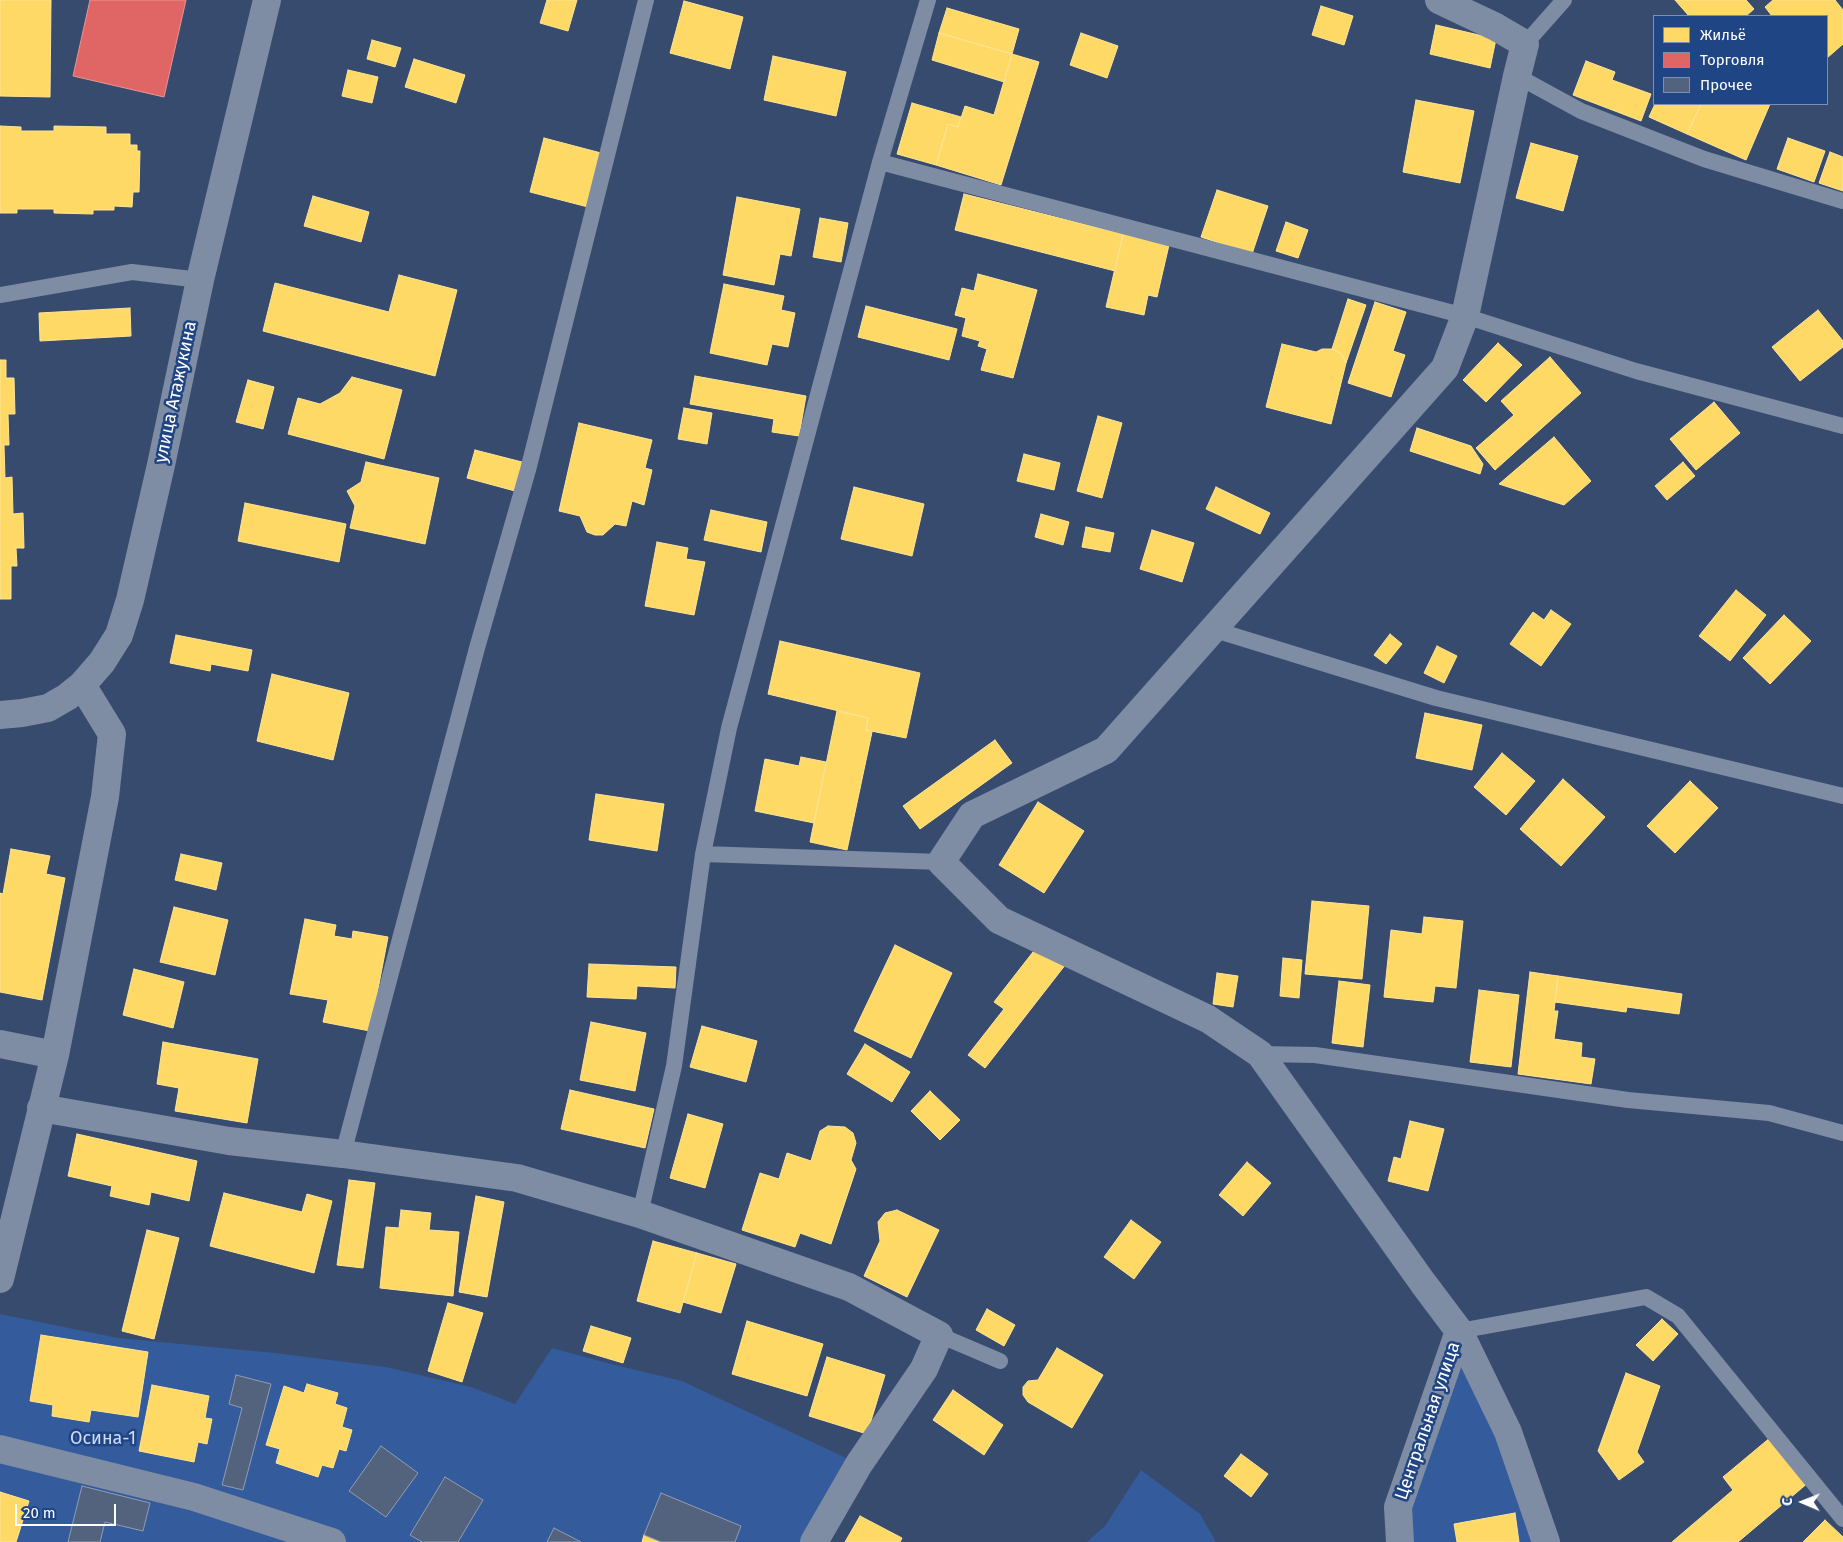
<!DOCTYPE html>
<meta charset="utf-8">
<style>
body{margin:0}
#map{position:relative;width:1843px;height:1542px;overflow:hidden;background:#374b6e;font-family:"Fira Sans",sans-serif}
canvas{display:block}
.legend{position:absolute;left:1653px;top:15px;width:175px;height:90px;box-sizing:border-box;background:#204584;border:1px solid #798fb5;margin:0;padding:6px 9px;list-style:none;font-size:15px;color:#fff}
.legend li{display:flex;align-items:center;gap:10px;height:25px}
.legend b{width:25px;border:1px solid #798fb5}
.north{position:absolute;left:1778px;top:1477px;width:50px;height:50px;-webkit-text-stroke:4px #204584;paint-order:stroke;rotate:271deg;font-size:14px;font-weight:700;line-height:20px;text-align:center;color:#fff}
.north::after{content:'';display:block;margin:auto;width:18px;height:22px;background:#fff;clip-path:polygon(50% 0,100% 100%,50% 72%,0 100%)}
.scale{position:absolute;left:15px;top:1504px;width:101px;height:22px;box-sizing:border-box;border:2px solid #fff;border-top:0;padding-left:6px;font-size:15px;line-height:18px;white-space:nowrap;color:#fff;-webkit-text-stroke:4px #204584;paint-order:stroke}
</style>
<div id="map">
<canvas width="1843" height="1542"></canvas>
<ul class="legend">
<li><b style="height:14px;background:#ffd966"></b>Жильё</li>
<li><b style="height:14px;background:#e06666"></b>Торговля</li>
<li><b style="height:14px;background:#53637e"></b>Прочее</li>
</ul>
<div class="north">С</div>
<div class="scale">20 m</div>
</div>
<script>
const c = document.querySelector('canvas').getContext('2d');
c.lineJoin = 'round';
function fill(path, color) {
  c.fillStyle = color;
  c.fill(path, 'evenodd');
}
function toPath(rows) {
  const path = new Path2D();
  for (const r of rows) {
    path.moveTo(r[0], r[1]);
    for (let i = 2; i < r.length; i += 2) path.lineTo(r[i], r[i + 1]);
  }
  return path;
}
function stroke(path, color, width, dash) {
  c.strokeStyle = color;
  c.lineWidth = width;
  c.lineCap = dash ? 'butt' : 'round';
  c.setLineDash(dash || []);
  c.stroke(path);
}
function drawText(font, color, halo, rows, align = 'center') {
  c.font = font + ' "Fira Sans",sans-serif';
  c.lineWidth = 5;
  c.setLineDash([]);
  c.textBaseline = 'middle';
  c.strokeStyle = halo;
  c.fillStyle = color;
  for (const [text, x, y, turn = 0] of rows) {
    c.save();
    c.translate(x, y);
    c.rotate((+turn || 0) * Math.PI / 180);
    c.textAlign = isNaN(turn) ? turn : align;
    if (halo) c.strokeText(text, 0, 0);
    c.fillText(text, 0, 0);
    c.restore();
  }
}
fill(toPath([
 [0,1314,118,1338,275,1353,386,1367,471,1387,515,1404,552,1348,607,1363,682,1381,859,1464,827,1542,0,1542],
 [1459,1331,1546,1542,1400,1542],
 [1141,1470,1200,1514,1216,1542,1087,1542,1105,1526]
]), '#345b9b');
const homes = toPath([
 [0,0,51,0,50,97,0,96,0,0],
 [547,0,577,0,568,31,540,23,547,0],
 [1675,0,1746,0,1754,9,1746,16,1689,16,1675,0],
 [1773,0,1835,0,1843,10,1843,44,1827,58,1827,16,1772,16,1765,7,1773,0],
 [684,1,743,17,730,69,670,53,684,1],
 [1321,6,1353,16,1344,45,1312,35,1321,6],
 [947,8,1019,29,1012,54,939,33,947,8],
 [1436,25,1496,39,1490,68,1430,54,1436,25],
 [939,33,1012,54,1004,82,932,60,939,33],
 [1081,33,1118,46,1107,78,1070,65,1081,33],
 [372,40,401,48,395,67,367,59,372,40],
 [1012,54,1039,62,1001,185,936,165,948,124,958,127,965,106,994,115,1012,54],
 [773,56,846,72,836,116,764,100,773,56],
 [414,59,465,75,456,103,405,87,414,59],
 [1586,61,1615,72,1612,80,1651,94,1641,121,1573,95,1586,61],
 [348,70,378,77,372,103,342,96,348,70],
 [1416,100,1474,111,1460,183,1403,172,1416,100],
 [912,103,961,117,958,127,948,124,936,165,897,154,912,103],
 [1655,104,1701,104,1687,134,1649,117,1655,104],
 [1701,104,1770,104,1746,160,1687,134,1701,104],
 [0,126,21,127,21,131,54,131,54,126,106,127,106,134,130,134,130,145,137,145,137,151,140,151,139,192,133,192,132,207,114,206,114,210,93,210,93,214,54,213,54,209,17,209,17,213,0,213,0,126],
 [544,138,601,153,588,207,530,192,544,138],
 [1788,138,1825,151,1814,182,1777,169,1788,138],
 [1531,143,1578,156,1563,211,1516,198,1531,143],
 [1830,152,1843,157,1843,191,1819,183,1830,152],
 [1217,190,1268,206,1252,254,1201,237,1217,190],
 [964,194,1123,234,1115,271,955,230,964,194],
 [313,196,369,212,361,242,304,226,313,196],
 [737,197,800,209,791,256,780,254,774,285,723,275,737,197],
 [820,218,848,223,841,262,813,257,820,218],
 [1286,222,1308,230,1298,258,1276,251,1286,222],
 [1123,234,1169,245,1157,297,1148,295,1144,315,1106,307,1123,234],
 [978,274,1037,290,1013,378,981,370,987,349,978,346,980,341,962,336,966,318,955,315,962,288,974,291,978,274],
 [399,275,457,290,435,376,263,331,275,283,389,312,399,275],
 [724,284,784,296,781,310,795,313,788,347,772,344,767,365,710,353,724,284],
 [1348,299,1366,305,1346,363,1342,354,1332,349,1348,299],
 [1375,302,1406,312,1393,351,1405,355,1391,397,1348,383,1375,302],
 [866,306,957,329,949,360,858,337,866,306],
 [130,308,131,336,40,341,39,313,130,308],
 [1818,310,1843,341,1843,347,1800,381,1772,347,1818,310],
 [1498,343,1522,365,1486,402,1463,380,1498,343],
 [1282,344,1316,352,1322,349,1332,349,1342,354,1346,363,1331,424,1266,407,1282,344],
 [1550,357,1581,393,1495,470,1476,448,1514,415,1501,401,1550,357],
 [0,360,6,360,6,378,14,378,15,414,8,414,9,445,4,445,5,478,12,477,13,514,23,513,24,548,16,548,17,566,11,566,11,599,0,599,0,360],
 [695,376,806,396,799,436,772,432,774,419,690,404,695,376],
 [352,377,402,390,384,459,288,434,298,398,320,404,340,393,352,377],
 [248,380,274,387,263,429,236,422,248,380],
 [1714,402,1740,433,1696,470,1670,439,1714,402],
 [684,408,712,413,707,444,678,439,684,408],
 [1098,416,1122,423,1102,498,1077,491,1098,416],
 [579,423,652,440,645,468,652,470,644,505,632,501,626,526,615,524,603,535,595,535,587,532,580,516,559,511,579,423],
 [1417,428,1471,446,1483,464,1480,474,1410,451,1417,428],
 [1554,437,1591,481,1564,505,1499,484,1554,437],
 [475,450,522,462,515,491,467,478,475,450],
 [1024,454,1060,463,1054,490,1017,481,1024,454],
 [366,462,439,478,425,544,350,528,355,506,347,491,361,482,366,462],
 [1683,462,1695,476,1667,500,1655,486,1683,462],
 [854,487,924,504,912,556,841,539,854,487],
 [1216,487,1270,513,1260,534,1206,509,1216,487],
 [245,503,346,524,339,562,238,541,245,503],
 [711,510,767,522,761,552,704,540,711,510],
 [1041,514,1069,522,1063,545,1035,537,1041,514],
 [1086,527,1114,533,1110,552,1082,547,1086,527],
 [1152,530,1194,543,1182,582,1140,569,1152,530],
 [657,542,688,548,686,559,705,562,694,615,645,606,657,542],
 [1736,590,1766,615,1730,661,1699,636,1736,590],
 [1551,610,1571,624,1541,666,1510,644,1533,612,1544,620,1551,610],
 [1784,615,1811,641,1770,684,1743,658,1784,615],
 [1390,634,1402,644,1386,664,1374,655,1390,634],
 [176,635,252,650,248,671,211,664,210,671,170,663,176,635],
 [780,641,920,673,906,738,866,730,868,718,768,694,780,641],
 [1437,646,1457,656,1444,683,1424,673,1437,646],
 [272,674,349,693,333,760,257,741,272,674],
 [837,711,868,718,866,730,872,732,847,850,810,842,837,711],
 [1425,713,1482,725,1472,770,1416,758,1425,713],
 [995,740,1012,763,920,829,903,806,995,740],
 [1502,753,1535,781,1506,815,1474,787,1502,753],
 [801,757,826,762,814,823,755,811,765,759,799,766,801,757],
 [1563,779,1605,817,1561,866,1520,829,1563,779],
 [1690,781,1718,808,1675,853,1647,826,1690,781],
 [596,794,664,804,657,851,589,840,596,794],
 [1038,802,1084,831,1044,893,999,865,1038,802],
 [11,849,50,856,46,874,65,878,42,1000,0,992,0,893,3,894,11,849],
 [181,854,222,863,216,890,175,880,181,854],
 [1312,901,1369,906,1362,979,1305,974,1312,901],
 [174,907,228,920,215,975,160,962,174,907],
 [1424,917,1463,921,1456,988,1435,986,1433,1002,1384,997,1391,930,1422,934,1424,917],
 [305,919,336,925,334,936,352,939,353,931,388,937,370,1031,323,1022,328,1000,290,994,305,919],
 [1040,943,1066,964,985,1068,968,1055,1004,1009,994,1002,1040,943],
 [895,945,952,973,911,1058,854,1031,895,945],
 [1283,958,1302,960,1299,998,1280,996,1283,958],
 [589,964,676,967,675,988,637,986,636,999,587,997,589,964],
 [134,969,184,982,173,1028,123,1015,134,969],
 [1530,972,1558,976,1554,1011,1558,1011,1554,1039,1582,1043,1581,1057,1595,1059,1591,1084,1518,1074,1530,972],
 [1217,973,1238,976,1233,1007,1213,1004,1217,973],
 [1558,976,1682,994,1679,1014,1627,1007,1626,1012,1555,1002,1558,976],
 [1339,981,1370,985,1363,1047,1332,1043,1339,981],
 [1479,990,1519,995,1511,1067,1470,1062,1479,990],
 [591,1022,646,1033,635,1091,580,1080,591,1022],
 [702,1026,757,1041,746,1082,690,1067,702,1026],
 [163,1042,258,1059,247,1123,175,1111,179,1088,157,1084,163,1042],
 [865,1044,910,1072,892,1102,847,1074,865,1044],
 [570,1090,654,1109,645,1148,561,1129,570,1090],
 [930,1091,960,1120,940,1140,911,1111,930,1091],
 [688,1114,723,1124,705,1188,670,1178,688,1114],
 [1410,1121,1444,1129,1428,1191,1388,1181,1394,1157,1401,1159,1410,1121],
 [828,1126,845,1127,853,1133,856,1143,851,1160,856,1169,831,1244,800,1233,795,1247,742,1230,760,1173,779,1179,787,1153,811,1161,820,1131,828,1126],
 [77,1134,197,1161,189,1201,151,1192,149,1205,110,1196,112,1186,68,1176,77,1134],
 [1247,1162,1271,1183,1243,1216,1219,1195,1247,1162],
 [349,1180,375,1183,363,1268,337,1265,349,1180],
 [224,1193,302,1212,307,1194,332,1201,314,1273,210,1246,224,1193],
 [476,1196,504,1202,487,1297,459,1292,476,1196],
 [401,1210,431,1213,429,1230,459,1232,453,1296,380,1288,386,1227,399,1228,401,1210],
 [897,1210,939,1230,907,1297,864,1276,880,1241,878,1222,885,1213,897,1210],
 [1131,1220,1161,1242,1134,1279,1104,1257,1131,1220],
 [147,1230,179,1238,154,1339,122,1331,147,1230],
 [653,1241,697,1253,680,1313,637,1301,653,1241],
 [697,1253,736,1264,721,1313,683,1302,697,1253],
 [448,1303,483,1313,462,1382,428,1371,448,1303],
 [987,1309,1015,1325,1004,1346,976,1330,987,1309],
 [1662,1319,1678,1334,1653,1361,1636,1345,1662,1319],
 [747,1321,823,1344,807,1396,732,1374,747,1321],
 [591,1326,631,1338,623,1363,583,1351,591,1326],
 [41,1335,148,1352,138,1417,91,1410,89,1422,52,1416,53,1405,30,1401,41,1335],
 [1057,1348,1103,1375,1072,1428,1028,1402,1023,1395,1023,1387,1028,1381,1038,1380,1057,1348],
 [827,1357,885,1375,867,1434,809,1416,827,1357],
 [1626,1373,1660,1386,1637,1452,1644,1462,1619,1480,1598,1451,1626,1373],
 [307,1384,338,1393,335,1404,347,1408,342,1427,352,1430,346,1451,339,1449,333,1468,322,1465,318,1477,276,1463,280,1449,266,1445,284,1386,304,1393,307,1384],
 [152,1385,209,1396,205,1418,212,1419,207,1444,198,1442,194,1462,139,1451,152,1385],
 [953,1390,1003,1425,984,1455,933,1420,953,1390],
 [1771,1437,1809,1482,1738,1542,1672,1542,1733,1490,1723,1477,1771,1437],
 [1241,1454,1268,1474,1251,1497,1224,1476,1241,1454],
 [0,1492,29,1501,16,1542,0,1542,0,1492],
 [1515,1513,1519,1542,1457,1542,1454,1524,1515,1513],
 [860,1516,902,1538,900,1542,845,1542,860,1516],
 [1825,1520,1843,1537,1843,1542,1803,1542,1825,1520],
 [644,1535,661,1542,642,1542,644,1535]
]);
fill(homes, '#ffd966');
stroke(homes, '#ffe494', 1);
const shops = toPath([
 [90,0,186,0,164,97,73,76,90,0]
]);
fill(shops, '#e06666');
stroke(shops, '#e99494', 1);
const building = toPath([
 [236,1375,271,1384,243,1490,222,1485,242,1408,229,1404,236,1375],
 [381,1446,418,1473,386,1517,349,1491,381,1446],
 [445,1477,483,1500,458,1542,422,1542,410,1535,445,1477],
 [82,1486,150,1503,143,1531,105,1522,100,1542,68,1542,82,1486],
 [661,1493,741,1526,735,1542,661,1542,644,1535,661,1493],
 [554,1528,581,1542,547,1542,554,1528]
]);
fill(building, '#53637e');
stroke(building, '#919db2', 1);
stroke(toPath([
 [1525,44,1564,0],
 [1517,76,1581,111,1704,159,1843,201],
 [880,162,1465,316,1636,371,1843,426],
 [0,295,132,272,200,280],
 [1212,629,1436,698,1843,796],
 [703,854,941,862],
 [1260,1054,1315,1055,1628,1100,1769,1113,1843,1133],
 [343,1154,477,648,528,470,646,0],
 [640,1214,674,1066,703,854,729,728,880,162,928,0],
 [1459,1331,1646,1297,1678,1316,1843,1519],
 [939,1335,1000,1361]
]), '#7e8ca4', 16);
stroke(toPath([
 [1439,0,1496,27,1525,44,1517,76,1465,316,1445,368,1106,750,972,815,941,862,999,920,1208,1019,1260,1054,1423,1283,1459,1331,1508,1432,1546,1542],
 [0,715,22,713,48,708,67,697,82,685,102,662,119,635,130,600,161,465,200,280,267,0],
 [0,1044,55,1055],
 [41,1108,229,1141,343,1154,517,1178,640,1214,849,1287,939,1335,924,1369,859,1464,814,1542],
 [0,1279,55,1055,105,797,112,734,82,685],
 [0,1449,194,1497,332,1542],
 [1400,1542,1398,1507,1459,1331]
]), '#7e8ca4', 28);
drawText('18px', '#fff', '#204584', [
 ["улица Атажукина",176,392,-78],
 ["Центральная улица",1428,1421,-71]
]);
drawText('18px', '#cdddf7', '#204584', [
 ["Осина-1",103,1439]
]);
</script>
